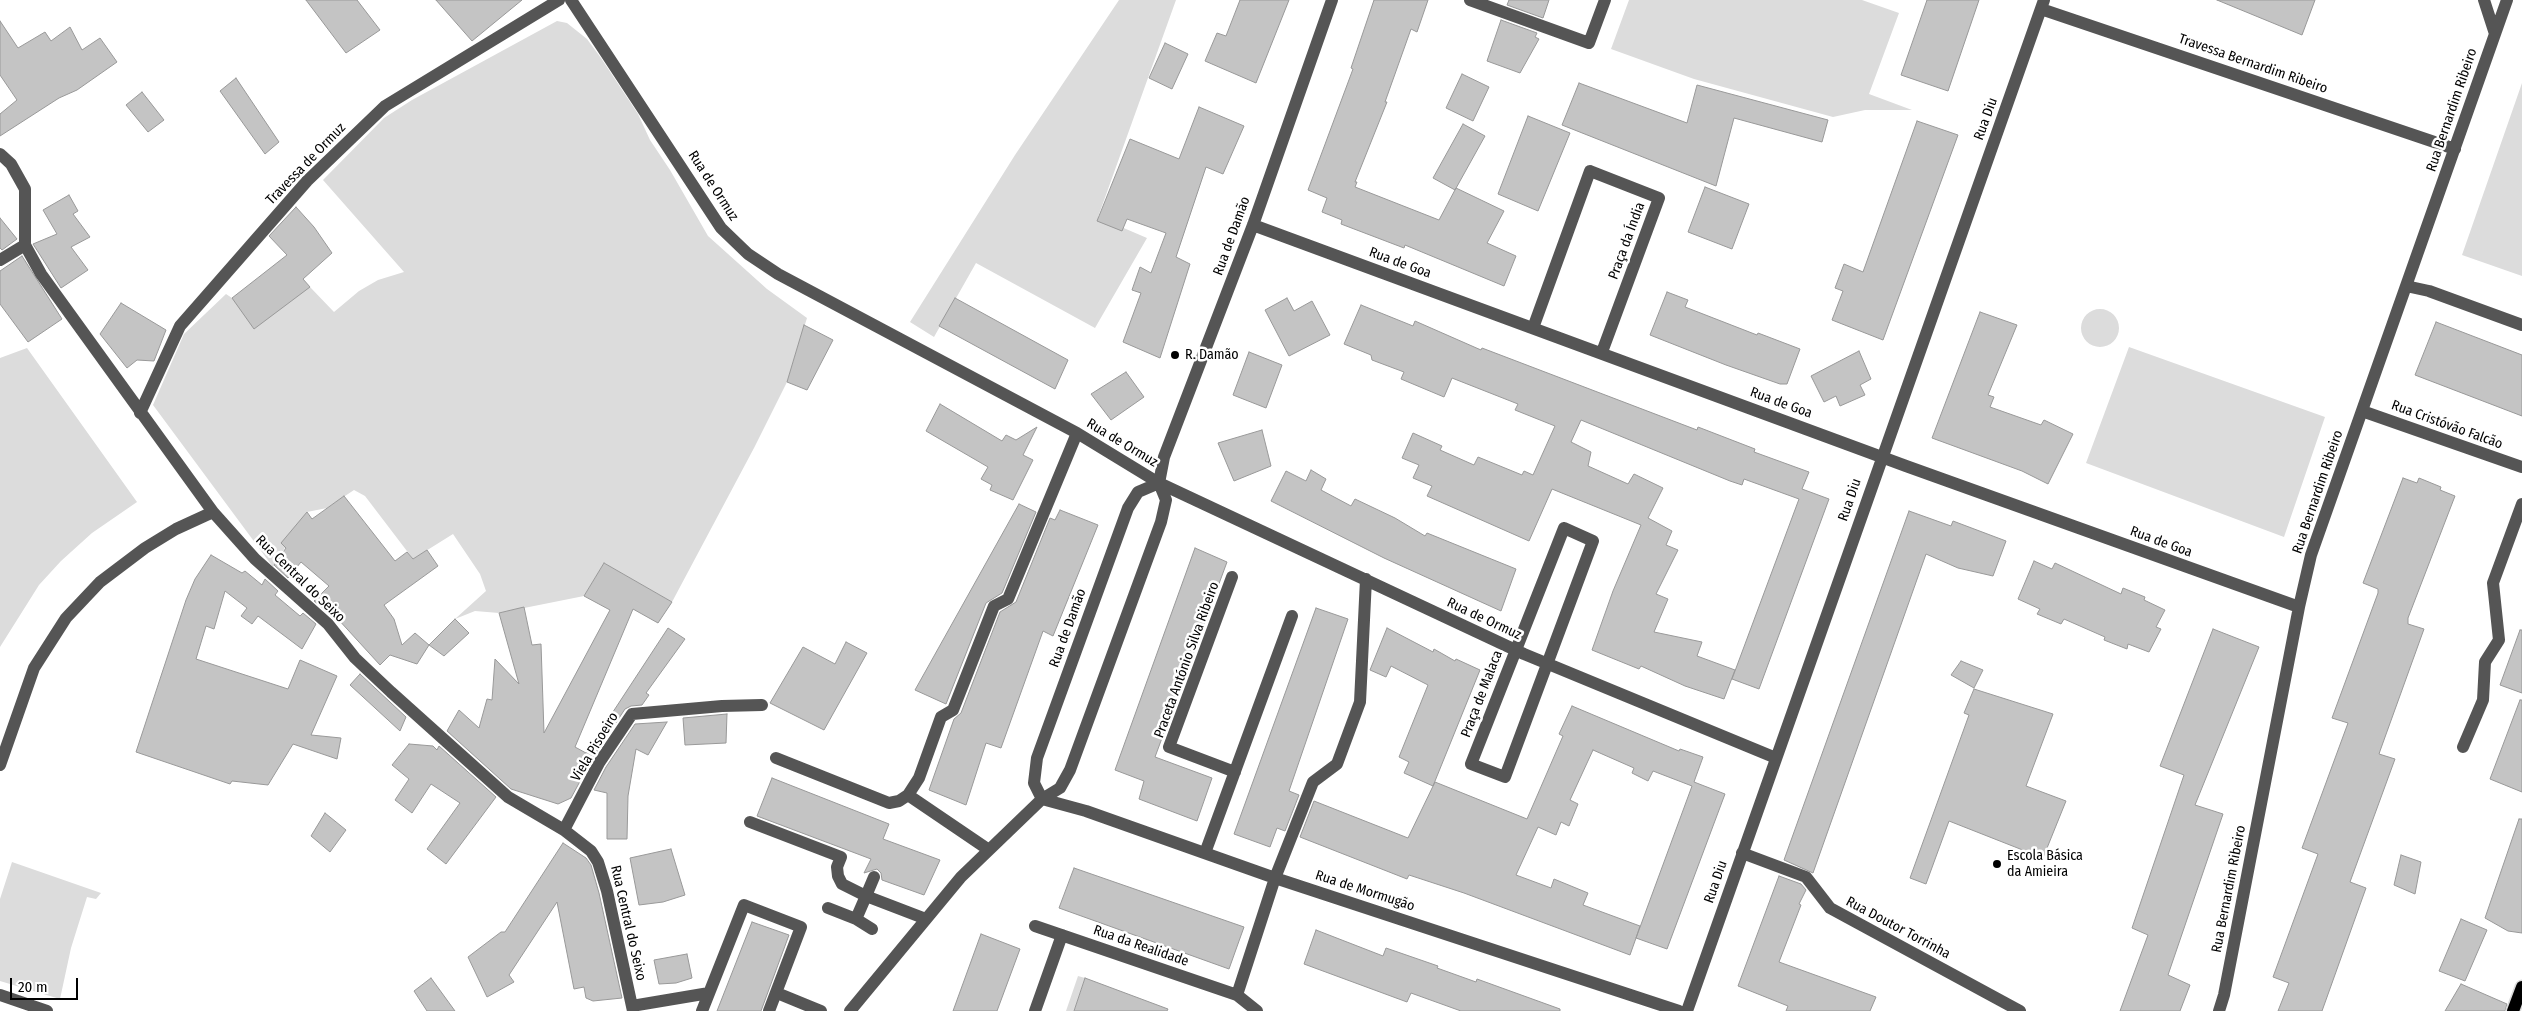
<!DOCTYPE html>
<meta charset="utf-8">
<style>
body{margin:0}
#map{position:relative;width:2522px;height:1011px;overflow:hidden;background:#fff;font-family:"Fira Sans Condensed",sans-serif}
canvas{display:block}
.scale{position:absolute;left:10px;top:978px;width:68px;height:22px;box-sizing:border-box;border:2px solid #000;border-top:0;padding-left:6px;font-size:15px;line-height:18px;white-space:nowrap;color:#000;-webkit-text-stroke:4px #fff;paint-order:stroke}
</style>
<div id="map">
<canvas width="2522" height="1011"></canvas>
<div class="scale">20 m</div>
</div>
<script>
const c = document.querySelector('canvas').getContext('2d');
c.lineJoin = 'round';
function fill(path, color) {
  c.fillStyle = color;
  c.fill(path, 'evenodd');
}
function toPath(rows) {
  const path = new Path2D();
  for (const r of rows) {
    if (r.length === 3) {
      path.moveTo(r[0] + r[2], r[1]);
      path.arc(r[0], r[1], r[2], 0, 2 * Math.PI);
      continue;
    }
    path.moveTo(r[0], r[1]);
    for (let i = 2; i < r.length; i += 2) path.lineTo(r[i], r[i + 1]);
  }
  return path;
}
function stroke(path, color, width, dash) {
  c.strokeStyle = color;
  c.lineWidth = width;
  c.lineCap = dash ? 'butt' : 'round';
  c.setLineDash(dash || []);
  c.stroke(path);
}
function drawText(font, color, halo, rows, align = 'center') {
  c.font = font + ' "Fira Sans Condensed",sans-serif';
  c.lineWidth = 5;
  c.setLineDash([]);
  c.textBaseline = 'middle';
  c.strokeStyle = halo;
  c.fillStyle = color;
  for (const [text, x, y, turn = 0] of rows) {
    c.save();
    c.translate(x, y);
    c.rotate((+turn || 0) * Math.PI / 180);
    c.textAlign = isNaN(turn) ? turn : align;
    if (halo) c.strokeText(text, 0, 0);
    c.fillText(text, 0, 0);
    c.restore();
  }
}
fill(toPath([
 [1119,0,1176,0,1098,217,1147,238,1095,328,976,263,934,337,910,322,1015,155],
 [1629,0,1862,0,1899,13,1869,94,1912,110,1865,110,1833,117,1694,79,1611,49],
 [557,21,567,23,587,39,601,58,638,114,650,140,670,170,708,236,767,289,807,318,787,382,754,448,672,602,604,563,584,596,499,613,475,611,455,619,486,591,480,574,453,534,413,559,365,496,354,490,327,508,307,512,273,567,153,405,184,334,226,294,232,298,310,287,334,312,359,291,378,280,404,272,323,180,384,118,412,100],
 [2522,83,2522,276,2462,255],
 [2100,328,19],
 [2129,347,2325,417,2284,537,2086,463],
 [27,348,137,502,92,533,61,561,39,585,0,647,0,358],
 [12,862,101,893,96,899,87,897,71,948,60,999,0,981,0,899],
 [1078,976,1085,978,1074,1011,1066,1011]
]), '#dcdcdc');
const building = toPath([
 [306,0,357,0,380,30,346,53,306,0],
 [436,0,522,0,472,41,436,0],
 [1240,0,1289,0,1256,83,1205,61,1217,33,1226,36,1240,0],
 [1374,0,1428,0,1417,32,1411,29,1385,102,1387,102,1355,182,1357,182,1355,187,1439,220,1456,188,1504,211,1487,243,1516,256,1504,286,1405,245,1404,248,1341,224,1342,220,1322,212,1327,198,1308,190,1353,69,1351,68,1374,0],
 [1509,0,1549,0,1543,18,1507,5,1509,0],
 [1927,0,1979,0,1948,91,1901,75,1927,0],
 [2217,0,2315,0,2302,35,2217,0],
 [1501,20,1537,33,1535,37,1539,39,1520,73,1487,61,1501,20],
 [0,21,18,48,45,32,51,41,70,27,82,50,100,38,117,62,77,90,59,98,0,136,0,114,17,100,0,75,0,21],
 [1165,43,1188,54,1172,89,1149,78,1165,43],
 [1462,74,1489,87,1473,121,1446,108,1462,74],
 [236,78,279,142,265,154,220,91,236,78],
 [1579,83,1687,123,1697,85,1828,120,1822,142,1734,118,1716,186,1562,125,1579,83],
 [142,92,164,120,148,132,126,105,142,92],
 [1199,107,1244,126,1223,174,1206,167,1176,257,1190,264,1160,358,1123,342,1141,293,1132,290,1140,267,1151,273,1166,233,1127,219,1122,231,1097,221,1130,139,1179,159,1199,107],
 [1528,116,1570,133,1538,211,1498,194,1528,116],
 [1917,121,1958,135,1883,340,1832,320,1843,291,1835,288,1844,264,1863,272,1917,121],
 [1463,124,1485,136,1455,190,1433,178,1463,124],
 [1705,187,1749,204,1732,249,1688,232,1705,187],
 [69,195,78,211,73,214,90,237,71,247,88,270,61,288,33,244,57,234,43,210,69,195],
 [296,207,314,227,332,253,303,279,310,287,254,329,232,298,287,255,269,236,296,207],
 [0,218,17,239,2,250,0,248,0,218],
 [22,256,62,319,28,342,0,304,0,271,22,256],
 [1667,292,1688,300,1685,307,1757,335,1758,333,1800,349,1787,384,1780,384,1726,365,1650,335,1667,292],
 [955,298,1068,360,1055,389,939,326,955,298],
 [1287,298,1294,311,1312,301,1330,335,1289,356,1265,310,1287,298],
 [121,303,166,330,154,361,137,360,127,368,100,334,121,303],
 [1361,305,1413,326,1415,321,1481,350,1482,348,1697,430,1698,427,1755,449,1754,452,1809,472,1802,489,1829,499,1759,689,1732,679,1799,499,1744,479,1742,485,1730,481,1581,420,1571,442,1591,452,1588,466,1628,484,1634,474,1663,488,1648,518,1672,531,1666,545,1678,550,1656,594,1668,599,1654,632,1702,642,1697,656,1735,670,1724,699,1685,686,1641,666,1639,669,1592,650,1613,591,1641,525,1552,489,1529,541,1427,496,1432,486,1413,478,1419,465,1402,458,1413,433,1442,446,1440,450,1474,465,1478,457,1522,475,1524,471,1533,475,1555,426,1515,410,1518,404,1452,378,1444,397,1401,379,1404,372,1372,360,1371,355,1344,344,1361,305],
 [1980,312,2017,325,1988,395,1994,397,1990,407,2041,425,2044,420,2073,434,2048,484,2022,471,1932,438,1980,312],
 [2436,322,2522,355,2522,416,2415,375,2436,322],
 [804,325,833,340,807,390,787,382,804,325],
 [1859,351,1871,379,1860,385,1865,395,1840,406,1836,396,1824,402,1811,376,1859,351],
 [1249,352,1282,365,1266,408,1233,395,1249,352],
 [1126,372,1144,397,1111,420,1091,394,1126,372],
 [940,404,1002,441,1006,435,1016,440,1037,427,1023,455,1033,460,1013,500,990,490,992,485,981,479,988,467,926,431,940,404],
 [1262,430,1271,466,1234,481,1218,443,1262,430],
 [1311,470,1326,479,1321,490,1351,506,1355,499,1395,518,1425,536,1427,533,1516,569,1501,611,1384,558,1271,501,1286,471,1306,481,1311,470],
 [2403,478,2417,483,2419,478,2441,487,2440,490,2455,496,2408,618,2408,624,2424,629,2380,751,2379,754,2395,759,2350,882,2366,888,2322,1011,2278,1011,2289,983,2273,977,2318,854,2302,848,2348,723,2332,718,2378,593,2378,589,2363,583,2403,478],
 [344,496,395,561,407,552,413,559,427,550,438,566,384,605,394,619,402,645,415,633,429,645,417,664,390,655,380,665,326,606,324,609,314,601,329,586,301,562,288,578,274,565,286,548,281,543,307,512,312,519,344,496],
 [1019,504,1036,512,1002,593,986,603,946,704,915,690,1019,504],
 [1060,510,1098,525,1053,636,1043,631,1001,748,986,743,966,805,929,790,954,719,961,713,1000,612,1016,602,1050,518,1055,520,1060,510],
 [1909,511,1951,526,1953,521,2006,541,1993,576,1958,568,1926,554,1813,873,1784,860,1909,511],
 [1195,548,1227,562,1155,757,1212,778,1197,821,1139,799,1144,781,1115,770,1195,548],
 [211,555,242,573,245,571,262,585,265,579,278,591,275,595,300,616,303,613,316,624,302,649,258,616,252,624,241,616,247,608,225,591,214,629,206,626,196,659,288,689,300,660,337,676,311,735,341,738,337,759,293,744,268,785,232,781,230,784,136,752,186,600,195,579,211,555],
 [2034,561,2052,569,2055,563,2121,594,2123,588,2145,597,2144,600,2165,610,2156,627,2161,629,2149,652,2128,644,2127,649,2104,640,2105,637,2064,619,2061,624,2037,614,2040,609,2018,599,2034,561],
 [604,563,672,602,658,623,633,609,575,747,586,753,668,628,685,639,646,693,649,695,642,705,631,706,625,709,592,759,571,798,558,804,511,789,447,731,459,710,479,728,487,699,492,700,495,659,519,684,499,613,524,607,532,645,541,644,544,733,610,610,584,596,604,563],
 [1316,608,1348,619,1289,791,1299,795,1285,831,1277,828,1270,847,1234,834,1316,608],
 [455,619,469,633,444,656,429,645,455,619],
 [1387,628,1433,652,1434,649,1455,661,1456,659,1480,670,1433,786,1404,773,1409,762,1399,757,1428,685,1391,666,1386,677,1370,670,1387,628],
 [2213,629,2259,647,2195,805,2223,814,2168,975,2190,985,2180,1011,2120,1011,2148,935,2132,928,2184,775,2160,766,2213,629],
 [2520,630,2522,630,2522,693,2500,685,2520,630],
 [846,642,867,653,824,730,770,703,803,647,835,664,846,642],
 [1961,661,1983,670,1974,688,1951,675,1961,661],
 [360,674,406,717,400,731,350,685,360,674],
 [1974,689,2053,714,2026,786,2066,801,2043,858,1949,821,1926,884,1910,878,1969,715,1964,713,1974,689],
 [2520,700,2522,700,2522,792,2490,779,2520,700],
 [1572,706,1679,751,1680,749,1703,757,1694,782,1725,794,1667,949,1636,938,1630,955,1464,893,1409,875,1407,879,1300,837,1314,801,1408,838,1435,782,1527,819,1563,736,1559,734,1572,706],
 [1593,750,1634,768,1632,773,1648,781,1653,771,1692,786,1636,938,1640,926,1583,905,1588,893,1554,879,1551,888,1516,875,1538,827,1556,835,1561,822,1569,826,1578,804,1570,800,1593,750],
 [727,714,726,743,685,745,683,718,727,714],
 [667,722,648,755,636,749,628,796,627,839,607,839,607,793,594,790,606,767,635,724,667,722],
 [409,744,433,746,437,750,439,746,496,797,446,864,427,849,460,803,431,784,412,813,395,800,409,779,392,765,409,744],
 [772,778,889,824,883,839,940,860,924,895,882,880,881,873,877,869,864,873,871,859,757,816,772,778],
 [325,813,346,830,330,852,311,836,325,813],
 [2519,819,2522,819,2522,933,2508,931,2485,918,2519,819],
 [563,843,586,858,591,865,599,893,622,998,593,1001,586,998,584,987,574,989,557,902,509,975,514,982,487,997,468,957,501,932,505,932,563,843],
 [671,849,685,895,663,902,639,905,630,858,671,849],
 [2401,855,2421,862,2415,894,2394,885,2401,855],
 [1074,868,1244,927,1229,969,1059,908,1074,868],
 [1779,876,1801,884,1806,890,1799,904,1801,905,1779,962,1876,997,1870,1011,1786,1011,1788,1006,1738,986,1779,876],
 [2461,919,2487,930,2465,981,2439,971,2461,919],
 [752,922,789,935,761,1011,717,1011,752,922],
 [1316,930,1383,956,1386,948,1438,966,1437,968,1476,982,1477,979,1560,1009,1560,1011,1461,1011,1411,993,1407,1002,1304,964,1316,930],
 [981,934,1020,949,997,1011,953,1011,981,934],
 [687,954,692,978,676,983,659,984,654,960,687,954],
 [431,978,455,1011,427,1011,414,991,431,978],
 [1085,978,1168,1009,1167,1011,1074,1011,1085,978],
 [2461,984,2507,1004,2505,1011,2445,1011,2461,984]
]);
fill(building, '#c4c4c4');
stroke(building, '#999', 1);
const major = toPath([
 [2513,1011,2522,987]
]);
stroke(major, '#dbdbdb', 15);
stroke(toPath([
 [571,0,721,228,748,254,778,274,1077,433,1159,483,1524,654,1776,758],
 [1470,0,1589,43,1605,0],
 [2041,9,2455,149],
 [2495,34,2507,0],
 [0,154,11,164,25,189,25,245,41,274,213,512,255,559,328,624,355,658,391,692,508,797,564,830,591,851,598,862,607,891,633,1011],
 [1253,225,1906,466,2299,607],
 [0,260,25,245],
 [2406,286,2429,291,2522,325],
 [1533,328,1590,171,1659,198,1602,352],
 [2362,411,2522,467],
 [140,413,180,326,307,181,385,106,559,0],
 [1564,528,1593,541,1505,777,1471,764,1564,528],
 [1232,577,1169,747,1235,772],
 [2463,747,2483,700,2485,662,2499,640,2493,583,2522,504],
 [776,758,889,803,899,801,908,795,919,778,941,717,953,710,994,606,1008,599,1077,433],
 [0,765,34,668,66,618,100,582,145,548,176,529,213,512],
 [908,795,989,850],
 [1042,799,1086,811,1275,878,1679,1011],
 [1042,799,1034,783,1037,758,1128,508,1138,492,1159,483],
 [750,822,841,857,837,867,838,876,842,884,866,896,874,877],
 [564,830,599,763,632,714,722,706,762,705],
 [1205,853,1292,616],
 [1742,853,1806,877,1830,908,2020,1011],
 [828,908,856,919,872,929],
 [856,919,866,896,926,919],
 [1035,926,1237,995,1257,1011],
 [777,993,821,1011],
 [0,995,47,1011],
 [1237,995,1275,878,1313,782,1337,764,1360,702,1366,579],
 [632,1006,709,993],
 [702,1011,744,905,801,927,769,1011],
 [850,1011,961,877,1042,799,1060,788,1070,770,1161,522,1166,500,1159,483,1164,457,1253,225,1332,0],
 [1035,1011,1062,935],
 [1687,1011,2044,0],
 [2219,1011,2224,995,2299,607,2311,555,2495,34,2484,0]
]), '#555', 12);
stroke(major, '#000', 12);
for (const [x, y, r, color] of [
 [1175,355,5,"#000"],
 [1997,864,5,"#000"]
]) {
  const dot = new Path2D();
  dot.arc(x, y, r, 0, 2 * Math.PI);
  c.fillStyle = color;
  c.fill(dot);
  stroke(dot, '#fff', 2);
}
drawText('14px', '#000', '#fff', [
 ["Travessa Bernardim Ribeiro",2253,64,19],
 ["Rua Bernardim Ribeiro",2452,110,-71],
 ["Rua Diu",1986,119,-70],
 ["Travessa de Ormuz",306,164,-46],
 ["Rua de Ormuz",713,186,57],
 ["Rua de Damão",1232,236,-70],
 ["Praça da Índia",1627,241,-70],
 ["Rua de Goa",1400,263,20],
 ["Rua de Goa",1781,403,20],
 ["Rua Cristóvão Falcão",2447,425,20],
 ["Rua de Ormuz",1122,443,31],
 ["Rua Bernardim Ribeiro",2318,492,-71],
 ["Rua Diu",1850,500,-71],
 ["Rua de Goa",2161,542,20],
 ["Rua Central do Seixo",300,579,44],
 ["Rua de Ormuz",1484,619,25],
 ["Rua de Damão",1068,628,-70],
 ["Praceta António Silva Ribeiro",1187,660,-70],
 ["Praça de Malaca",1482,694,-69],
 ["Viela Pisoeiro",595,747,-59],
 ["Rua Diu",1716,882,-71],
 ["Rua Bernardim Ribeiro",2229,889,-79],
 ["Rua de Mormugão",1365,891,18],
 ["Rua Central do Seixo",628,923,77],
 ["Rua Doutor Torrinha",1898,928,28],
 ["Rua da Realidade",1141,946,19]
]);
drawText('14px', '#000', '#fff', [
 ["R. Damão",1185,355],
 ["Escola Básica",2007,856],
 ["da Amieira",2007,872]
], 'left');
</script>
